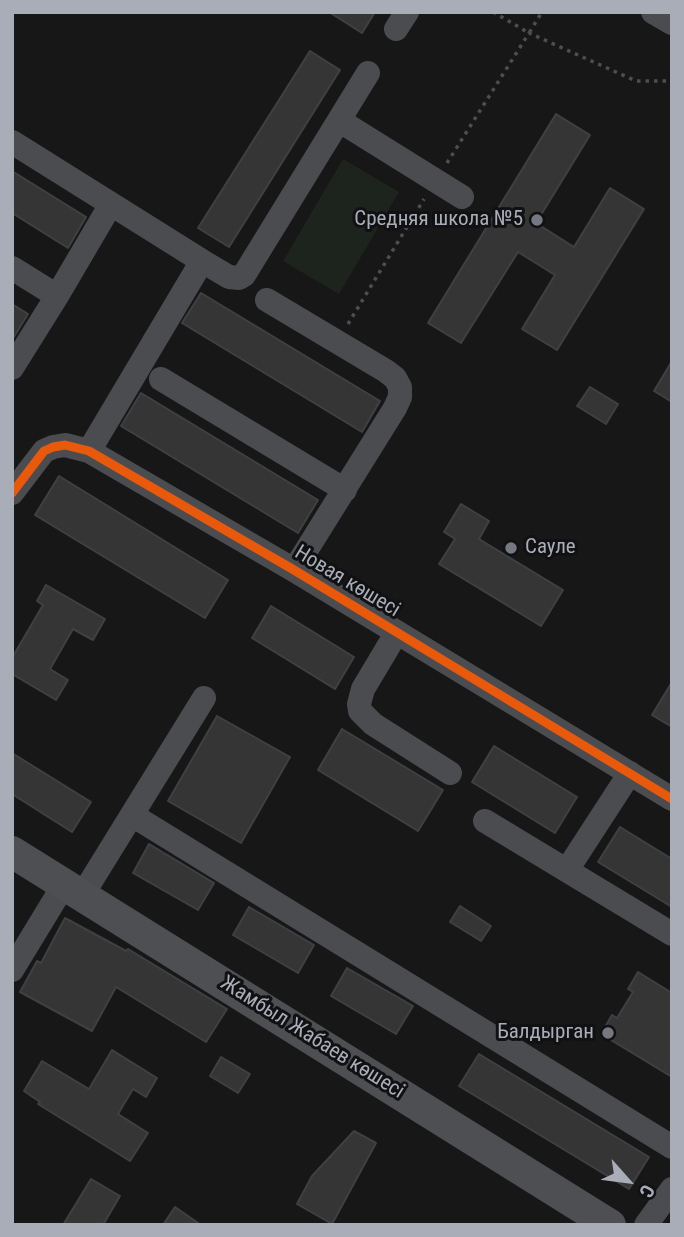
<!DOCTYPE html>
<meta charset="utf-8">
<style>
body{margin:0}
#map{position:relative;width:684px;height:1237px;overflow:hidden;background:#171717;font-family:"Roboto Condensed",sans-serif}
canvas{display:block}
.frame{position:absolute;inset:0;border:14px solid #a8adb8;pointer-events:none}
.north{position:absolute;left:593px;top:1146px;width:70px;height:70px;-webkit-text-stroke:5px #111113;paint-order:stroke;rotate:118deg;font-size:19px;font-weight:700;line-height:28px;text-align:center;color:#a8adb8}
.north::after{content:'';display:block;margin:auto;width:24px;height:32px;background:#a8adb8;clip-path:polygon(50% 0,100% 100%,50% 72%,0 100%)}
</style>
<div id="map">
<canvas width="684" height="1237"></canvas>
<div class="frame"></div>
<div class="north">С</div>
</div>
<script>
const c = document.querySelector('canvas').getContext('2d');
c.lineJoin = 'round';
function fill(path, color) {
  c.fillStyle = color;
  c.fill(path, 'evenodd');
}
function toPath(rows) {
  const path = new Path2D();
  for (const r of rows) {
    path.moveTo(r[0], r[1]);
    for (let i = 2; i < r.length; i += 2) path.lineTo(r[i], r[i + 1]);
  }
  return path;
}
function stroke(path, color, width, dash) {
  c.strokeStyle = color;
  c.lineWidth = width;
  c.lineCap = dash ? 'butt' : 'round';
  c.setLineDash(dash || []);
  c.stroke(path);
}
function drawText(font, color, halo, rows, align = 'center') {
  c.font = font + ' "Roboto Condensed",sans-serif';
  c.lineWidth = 6;
  c.setLineDash([]);
  c.textBaseline = 'middle';
  c.strokeStyle = halo;
  c.fillStyle = color;
  for (const [text, x, y, turn = 0] of rows) {
    c.save();
    c.translate(x, y);
    c.rotate((+turn || 0) * Math.PI / 180);
    c.textAlign = isNaN(turn) ? turn : align;
    if (halo) c.strokeText(text, 0, 0);
    c.fillText(text, 0, 0);
    c.restore();
  }
}
fill(toPath([
 [343,159,399,192,339,294,283,261]
]), '#1d241e');
const building = toPath([
 [329,12,375,12,362,33,329,12],
 [310,51,340,70,229,247,198,228,310,51],
 [556,114,590,135,536,223,574,247,610,188,644,209,557,350,522,329,555,275,518,252,461,343,428,323,556,114],
 [12,171,86,217,68,248,12,213,12,171],
 [201,293,380,401,362,432,182,323,201,293],
 [12,304,28,314,12,340,12,304],
 [672,361,672,402,654,391,672,361],
 [590,387,618,404,606,424,577,406,590,387],
 [141,393,318,500,298,533,121,426,141,393],
 [59,476,228,580,205,618,35,515,59,476],
 [461,504,489,521,479,539,563,590,541,626,439,564,455,539,444,532,461,504],
 [46,585,105,619,93,640,73,629,50,669,68,680,56,700,12,674,12,658,43,605,37,601,46,585],
 [271,606,354,657,335,689,252,638,271,606],
 [672,682,672,727,652,715,672,682],
 [217,716,290,757,241,843,168,801,217,716],
 [342,729,443,790,418,831,318,770,342,729],
 [494,746,577,797,555,833,472,782,494,746],
 [12,753,91,802,72,832,12,794,12,753],
 [620,827,672,859,672,907,598,862,620,827],
 [149,844,214,883,198,910,133,873,149,844],
 [460,906,491,926,481,941,450,922,460,906],
 [249,907,314,945,298,973,233,935,249,907],
 [65,918,126,951,128,949,227,1009,206,1042,116,987,92,1031,20,992,37,961,41,963,65,918],
 [347,968,413,1006,396,1034,331,996,347,968],
 [638,972,672,993,672,1077,601,1034,612,1015,617,1018,633,992,628,989,638,972],
 [112,1050,157,1078,146,1097,133,1089,118,1114,148,1133,130,1161,38,1104,40,1102,24,1091,42,1061,89,1089,112,1050],
 [479,1054,649,1157,629,1189,459,1086,479,1054],
 [221,1057,250,1074,238,1093,210,1076,221,1057],
 [354,1131,376,1143,332,1224,297,1204,312,1176,354,1131],
 [91,1179,120,1196,103,1225,63,1225,91,1179],
 [175,1207,201,1225,163,1225,175,1207]
]);
fill(building, '#353536');
stroke(building, '#3f4043', 2);
stroke(toPath([
 [493,12,529,33,542,12],
 [447,163,529,33,636,81,672,81],
 [348,324,424,199]
]), '#4d4e52', 3.5, [3.5, 5]);
stroke(toPath([
 [653,12,672,23],
 [396,29,407,12],
 [340,121,462,197],
 [12,142,202,261],
 [12,268,57,296,12,368],
 [57,296,111,204],
 [267,300,386,371,395,378,400,387,400,397,395,408,294,570],
 [161,379,345,490],
 [89,451,202,261,229,277,239,278,244,275,368,73],
 [12,493,44,451,53,447,65,445,89,451,294,570,672,799],
 [397,632,363,689,359,704,360,711,373,724,450,773],
 [132,815,672,1147],
 [485,821,672,934],
 [567,870,630,773],
 [83,894,204,698],
 [12,970,65,883],
 [646,1225,672,1189]
]), '#4b4c50', 24);
stroke(toPath([
 [12,852,610,1225]
]), '#4d4f52', 32);
stroke(toPath([
 [12,493,44,451,53,447,65,445,89,451,294,570,672,799]
]), '#e8590c', 9);
for (const [x, y, r, color] of [
 [537,220,7,"#757880"],
 [511,548,7,"#757880"],
 [608,1033,7,"#757880"]
]) {
  const dot = new Path2D();
  dot.arc(x, y, r, 0, 2 * Math.PI);
  c.fillStyle = color;
  c.fill(dot);
  stroke(dot, '#111113', 2.5);
}
drawText('21px', '#a8adb8', '#111113', [
 ["Средняя школа №5",523,220],
 ["Сауле",525,548,"left"],
 ["Балдырган",594,1033]
], 'right');
drawText('21px', '#a8adb8', '#111113', [
 ["Новая көшесі",347,582,31],
 ["Жамбыл Жабаев көшесі",312,1038,32]
]);
</script>
